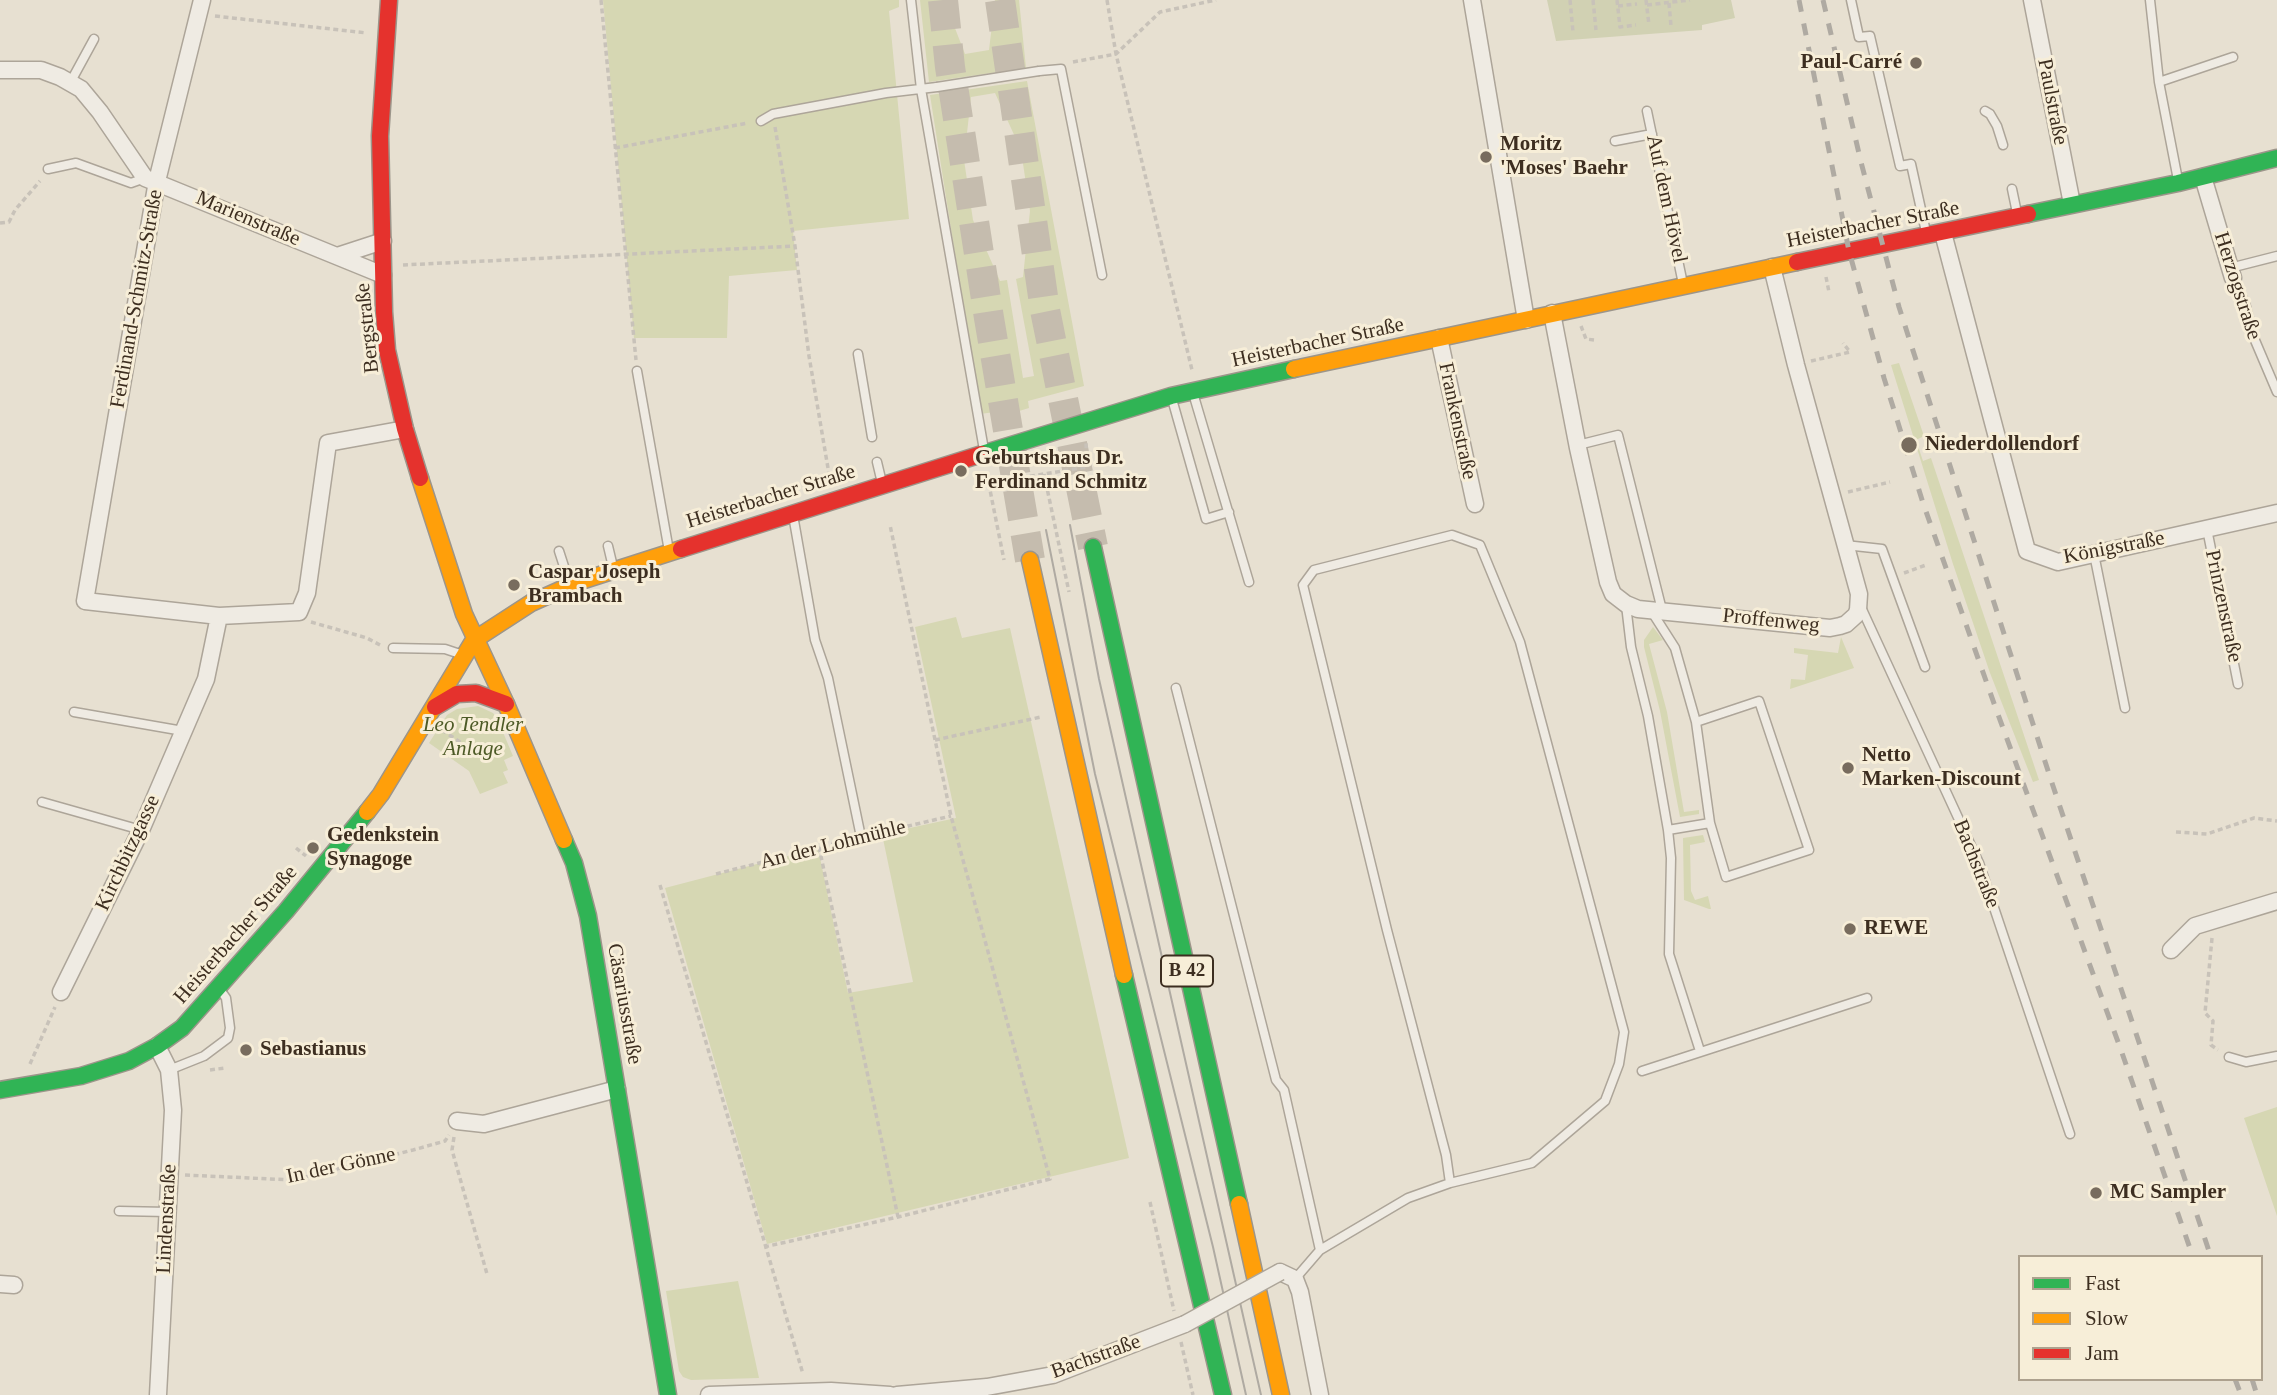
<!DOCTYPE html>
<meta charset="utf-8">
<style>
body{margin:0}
#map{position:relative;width:2277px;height:1395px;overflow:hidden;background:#e7e0d1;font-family:Georgia,serif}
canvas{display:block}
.legend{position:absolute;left:2018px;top:1255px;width:245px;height:126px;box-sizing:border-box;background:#f7eed8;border:2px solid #ada18e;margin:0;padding:9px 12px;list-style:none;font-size:21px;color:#3d2e20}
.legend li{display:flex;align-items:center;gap:14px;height:35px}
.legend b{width:35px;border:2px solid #ada18e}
</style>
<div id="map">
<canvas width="2277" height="1395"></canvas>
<ul class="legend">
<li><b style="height:9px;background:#30b455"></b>Fast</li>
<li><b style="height:9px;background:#ff9f0a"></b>Slow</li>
<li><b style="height:9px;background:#e5322d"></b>Jam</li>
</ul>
</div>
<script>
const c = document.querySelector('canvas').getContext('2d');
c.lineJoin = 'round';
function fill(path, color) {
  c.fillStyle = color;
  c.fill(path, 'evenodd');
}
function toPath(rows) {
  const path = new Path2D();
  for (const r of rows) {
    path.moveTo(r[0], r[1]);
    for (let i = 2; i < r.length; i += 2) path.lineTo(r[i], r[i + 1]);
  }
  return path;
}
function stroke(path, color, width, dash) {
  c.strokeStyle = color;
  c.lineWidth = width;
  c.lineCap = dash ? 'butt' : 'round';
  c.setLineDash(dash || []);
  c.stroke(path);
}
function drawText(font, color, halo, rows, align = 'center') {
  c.font = font + ' Georgia,serif';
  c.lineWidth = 6;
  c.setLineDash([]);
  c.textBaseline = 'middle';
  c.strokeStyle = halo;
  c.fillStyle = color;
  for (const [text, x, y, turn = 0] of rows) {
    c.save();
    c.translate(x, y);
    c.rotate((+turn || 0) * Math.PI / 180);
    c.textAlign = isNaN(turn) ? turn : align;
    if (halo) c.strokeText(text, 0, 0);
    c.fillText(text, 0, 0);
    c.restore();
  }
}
fill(toPath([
 [603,0,899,0,899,7,889,11,909,219,793,231,797,270,729,276,727,338,634,338],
 [920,0,944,0,965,54,989,50,995,0,1019,0,1026,68,929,82],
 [1027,81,1084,386,1028,401,1029,408,996,418,995,412,980,414,930,95],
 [995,93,1021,150,1030,211,1023,277,1016,279,1034,376,1023,378,1007,280,1000,281,973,220,964,160,971,97],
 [1899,363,1924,436,1916,440,1923,461,1931,458,2039,780,2033,782,1990,673,1953,564,1891,365],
 [956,617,962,638,1010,628,1129,1158,767,1244,665,888,818,848,848,993,913,982,882,834,956,818,915,627],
 [1653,627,1663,640,1649,644,1667,712,1684,812,1699,810,1699,814,1680,817,1660,711,1644,647,1644,640],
 [1841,637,1854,668,1790,689,1791,679,1805,680,1808,655,1794,653,1794,648,1838,653],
 [478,706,493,713,497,718,513,756,504,760,508,770,503,772,508,783,480,794,469,771,429,743,447,715,457,709],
 [1703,835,1705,842,1690,845,1691,891,1695,900,1708,896,1711,909,1709,909,1684,900,1683,838],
 [2277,1107,2277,1216,2244,1118],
 [738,1281,759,1378,691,1380,683,1377,679,1371,666,1291]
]), '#d6d7b3');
fill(toPath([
 [1547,0,1731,0,1735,18,1702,25,1702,30,1556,41]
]), '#d1d1b3');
stroke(toPath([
 [943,0,950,67,989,318,1030,560],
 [1000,0,1045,310,1093,547]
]), '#c5bcae', 30, [30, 15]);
const lane = toPath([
 [911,0,921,89,984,450],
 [1851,0,1859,37,1870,36,1900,166,1911,164,1926,232],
 [2150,0,2159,82],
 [1039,71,1061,69,1102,275],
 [70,83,94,39],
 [1647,111,1683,284],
 [1985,111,1990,114,1997,126,2003,145],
 [761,121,773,114,886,93,937,87],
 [1615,141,1652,134],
 [48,169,76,163,131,183,145,178],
 [2178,180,2159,82,2233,57],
 [2012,189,2017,213],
 [2230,268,2277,256],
 [2233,278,2245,303,2254,338,2277,392],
 [858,354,872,437],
 [637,371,669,551],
 [1193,393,1249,582],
 [1172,399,1206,519,1229,512],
 [1578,445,1618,435,1662,610],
 [877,462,882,483],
 [793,515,815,640,828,678,861,837],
 [2207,529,2238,684],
 [1845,545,1882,549,1925,667],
 [608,546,613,567],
 [559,551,570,585],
 [2094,554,2125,708],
 [1626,605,1631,647,1648,716,1668,830,1671,858,1669,954,1700,1051],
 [1860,605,1979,863,2070,1134],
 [1652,612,1675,648,1696,722,1710,823,1726,877,1809,850,1759,701,1696,722],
 [393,648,445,649,463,655],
 [1176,688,1264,1033,1276,1080,1284,1090,1320,1250,1295,1279],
 [74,712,183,731],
 [42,802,141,830],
 [1668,830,1710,823],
 [2229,1057,2246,1062,2277,1056],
 [169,1070,204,1056,228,1038,230,1028,226,998,221,991],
 [1642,1071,1867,998],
 [119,1211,168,1212],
 [1320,1250,1408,1198,1450,1183,1532,1163,1605,1101,1619,1064,1624,1032,1520,642,1480,545,1452,535,1314,570,1303,585,1387,930,1446,1155,1450,1183]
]);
const street = toPath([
 [202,0,157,181,85,601,219,616],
 [1472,0,1526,320],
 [2032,0,2072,204],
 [0,70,41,70,60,77,81,89,100,112,145,178,383,275],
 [2203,177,2233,278],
 [1943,233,2027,551,2058,562,2277,513],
 [337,256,383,241],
 [1552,313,1578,448,1608,582,1613,594,1626,604,1638,609,1830,628,1840,626,1846,624,1856,615,1858,610,1859,594,1796,365,1772,267],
 [1439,338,1475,504],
 [2171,950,2195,926,2277,901],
 [61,992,141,830,206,679,219,616,299,612,307,593,328,443,405,429],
 [157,1046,169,1070,173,1110,158,1395],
 [457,1121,484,1124,617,1089],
 [1280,1272,1295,1279,1300,1292,1320,1395],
 [0,1284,14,1285],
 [709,1395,831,1391,890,1395],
 [897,1395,987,1387,1053,1375,1185,1324]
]);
const fast = toPath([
 [2028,214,2178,183,2277,158],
 [982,454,1171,396,1294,369],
 [1093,547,1239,1204],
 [564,840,574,863,588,916,668,1395],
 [1124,975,1223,1395],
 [0,1090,81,1076,129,1061,157,1046,182,1028,286,911,367,812]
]);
const slow = toPath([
 [1294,369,1797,262],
 [420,478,464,614,506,704,564,840],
 [1030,560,1124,975],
 [367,812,381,794,474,640,531,603,578,582,681,549],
 [1239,1204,1281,1395]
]);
const jam = toPath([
 [389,0,380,136,384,312,387,350,405,429,420,478],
 [1797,262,2028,214],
 [681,549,982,454],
 [435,707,457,694,476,693,506,704]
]);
stroke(lane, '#ada599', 11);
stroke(street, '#ada599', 19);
stroke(fast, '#9c958a', 19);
stroke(slow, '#9c958a', 19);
stroke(jam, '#9c958a', 19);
stroke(toPath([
 [601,0,636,360],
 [1107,0,1116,54,1192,370],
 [1570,0,1573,32],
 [1593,0,1596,30],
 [1617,0,1620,27,1636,25],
 [1646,0,1649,25],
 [1669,3,1671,26],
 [1647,5,1690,0],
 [1618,6,1637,4],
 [215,16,367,33],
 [1073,62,1116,54,1160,12,1216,0],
 [775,127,795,246],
 [615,148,748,123],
 [0,223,9,222,15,210,40,181],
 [403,265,795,246,809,356,830,480],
 [1826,277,1829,292],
 [1581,326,1586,339,1594,340],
 [1811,361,1850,352,1843,343],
 [1044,474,1069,592],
 [987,475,1004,560],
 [988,483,1087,467,1086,443],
 [1848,492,1890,482],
 [1904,573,1926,565],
 [311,622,367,638,380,645],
 [442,730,478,754,503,747],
 [935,740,1041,717],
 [2176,832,2207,834,2254,818,2277,821],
 [874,834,951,816],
 [819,847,898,1217],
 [296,848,306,856],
 [716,874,849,840],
 [660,885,803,1374],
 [2212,938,2205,1013,2213,1021,2211,1045,2218,1050],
 [30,1064,55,1007],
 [210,1070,225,1068],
 [454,1137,452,1150,487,1274],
 [185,1175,293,1180,413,1150,445,1141,449,1135],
 [1150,1202,1174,1311],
 [764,1247,898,1217,1050,1179,951,816,890,525],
 [1181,1342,1193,1395]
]), '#c8c2b9', 3.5, [5, 3.5]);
stroke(lane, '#efebe3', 8);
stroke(street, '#efebe3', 16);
stroke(fast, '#30b455', 16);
stroke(slow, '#ff9f0a', 16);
stroke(jam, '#e5322d', 16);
stroke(toPath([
 [1070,525,1099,679,1261,1395],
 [1046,530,1095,774,1213,1247,1246,1395]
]), '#afaaa2', 2);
stroke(toPath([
 [1799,0,1849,251,1884,378,1923,503,1996,709,2121,1050,2193,1257],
 [1823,0,1861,162,1899,307,2051,780,2211,1257],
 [2235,1379,2241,1395],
 [2252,1379,2257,1395]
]), '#afaaa2', 5, [12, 12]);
const laneBridge = toPath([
 [937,87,1039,71]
]);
const streetBridge = toPath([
 [1185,1324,1280,1272]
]);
stroke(laneBridge, '#ada599', 11, []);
stroke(streetBridge, '#ada599', 19, []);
stroke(laneBridge, '#efebe3', 8);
stroke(streetBridge, '#efebe3', 16);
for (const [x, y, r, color] of [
 [1916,63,7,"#786c5e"],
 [1486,157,7,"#786c5e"],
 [1909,445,9,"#786c5e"],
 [961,471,7,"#786c5e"],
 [514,585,7,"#786c5e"],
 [1848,768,7,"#786c5e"],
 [313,848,7,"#786c5e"],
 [1850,929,7,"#786c5e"],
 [246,1050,7,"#786c5e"],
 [2096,1193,7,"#786c5e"]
]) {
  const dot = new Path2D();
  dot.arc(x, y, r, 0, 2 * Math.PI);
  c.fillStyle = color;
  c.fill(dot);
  stroke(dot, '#f7eed8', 2.5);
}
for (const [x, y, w] of [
 [1187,971,52]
]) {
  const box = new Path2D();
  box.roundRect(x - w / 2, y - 15.5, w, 31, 5);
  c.fillStyle = '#f7eed8';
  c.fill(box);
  stroke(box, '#3d2e20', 2);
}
drawText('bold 19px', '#3d2e20', null, [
 ["B 42",1187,971]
]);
drawText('bold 21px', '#3d2e20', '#f7eed8', [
 ["Paul-Carré",1902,63,"right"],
 ["Moritz",1500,145],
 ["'Moses' Baehr",1500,169],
 ["Niederdollendorf",1925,445],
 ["Geburtshaus Dr.",975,459],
 ["Ferdinand Schmitz",975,483],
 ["Caspar Joseph",528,573],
 ["Brambach",528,597],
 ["Netto",1862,756],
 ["Marken-Discount",1862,780],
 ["Gedenkstein",327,836],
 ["Synagoge",327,860],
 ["REWE",1864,929],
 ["Sebastianus",260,1050],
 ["MC Sampler",2110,1193]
], 'left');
drawText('21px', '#3d2e20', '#f7eed8', [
 ["Paulstraße",2052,102,79],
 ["Auf dem Hövel",1666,199,78],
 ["Marienstraße",248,219,23],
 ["Heisterbacher Straße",1873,225,-11],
 ["Herzogstraße",2237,286,72],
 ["Ferdinand-Schmitz-Straße",137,299,-80],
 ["Bergstraße",368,328,-96],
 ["Heisterbacher Straße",1318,343,-12],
 ["Frankenstraße",1457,421,78],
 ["Heisterbacher Straße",771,497,-17],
 ["Königstraße",2114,548,-11],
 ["Prinzenstraße",2223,606,78],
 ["Proffenweg",1771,621,6],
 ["An der Lohmühle",833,845,-14],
 ["Kirchbitzgasse",128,853,-65],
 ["Bachstraße",1976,864,68],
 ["Heisterbacher Straße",236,935,-49],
 ["Cäsariusstraße",624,1004,80],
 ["In der Gönne",341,1166,-12],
 ["Lindenstraße",167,1219,-87],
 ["Bachstraße",1096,1357,-20]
]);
drawText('italic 21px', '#4d5a26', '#f7eed8', [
 ["Leo Tendler",473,725],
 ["Anlage",473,749]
]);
</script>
